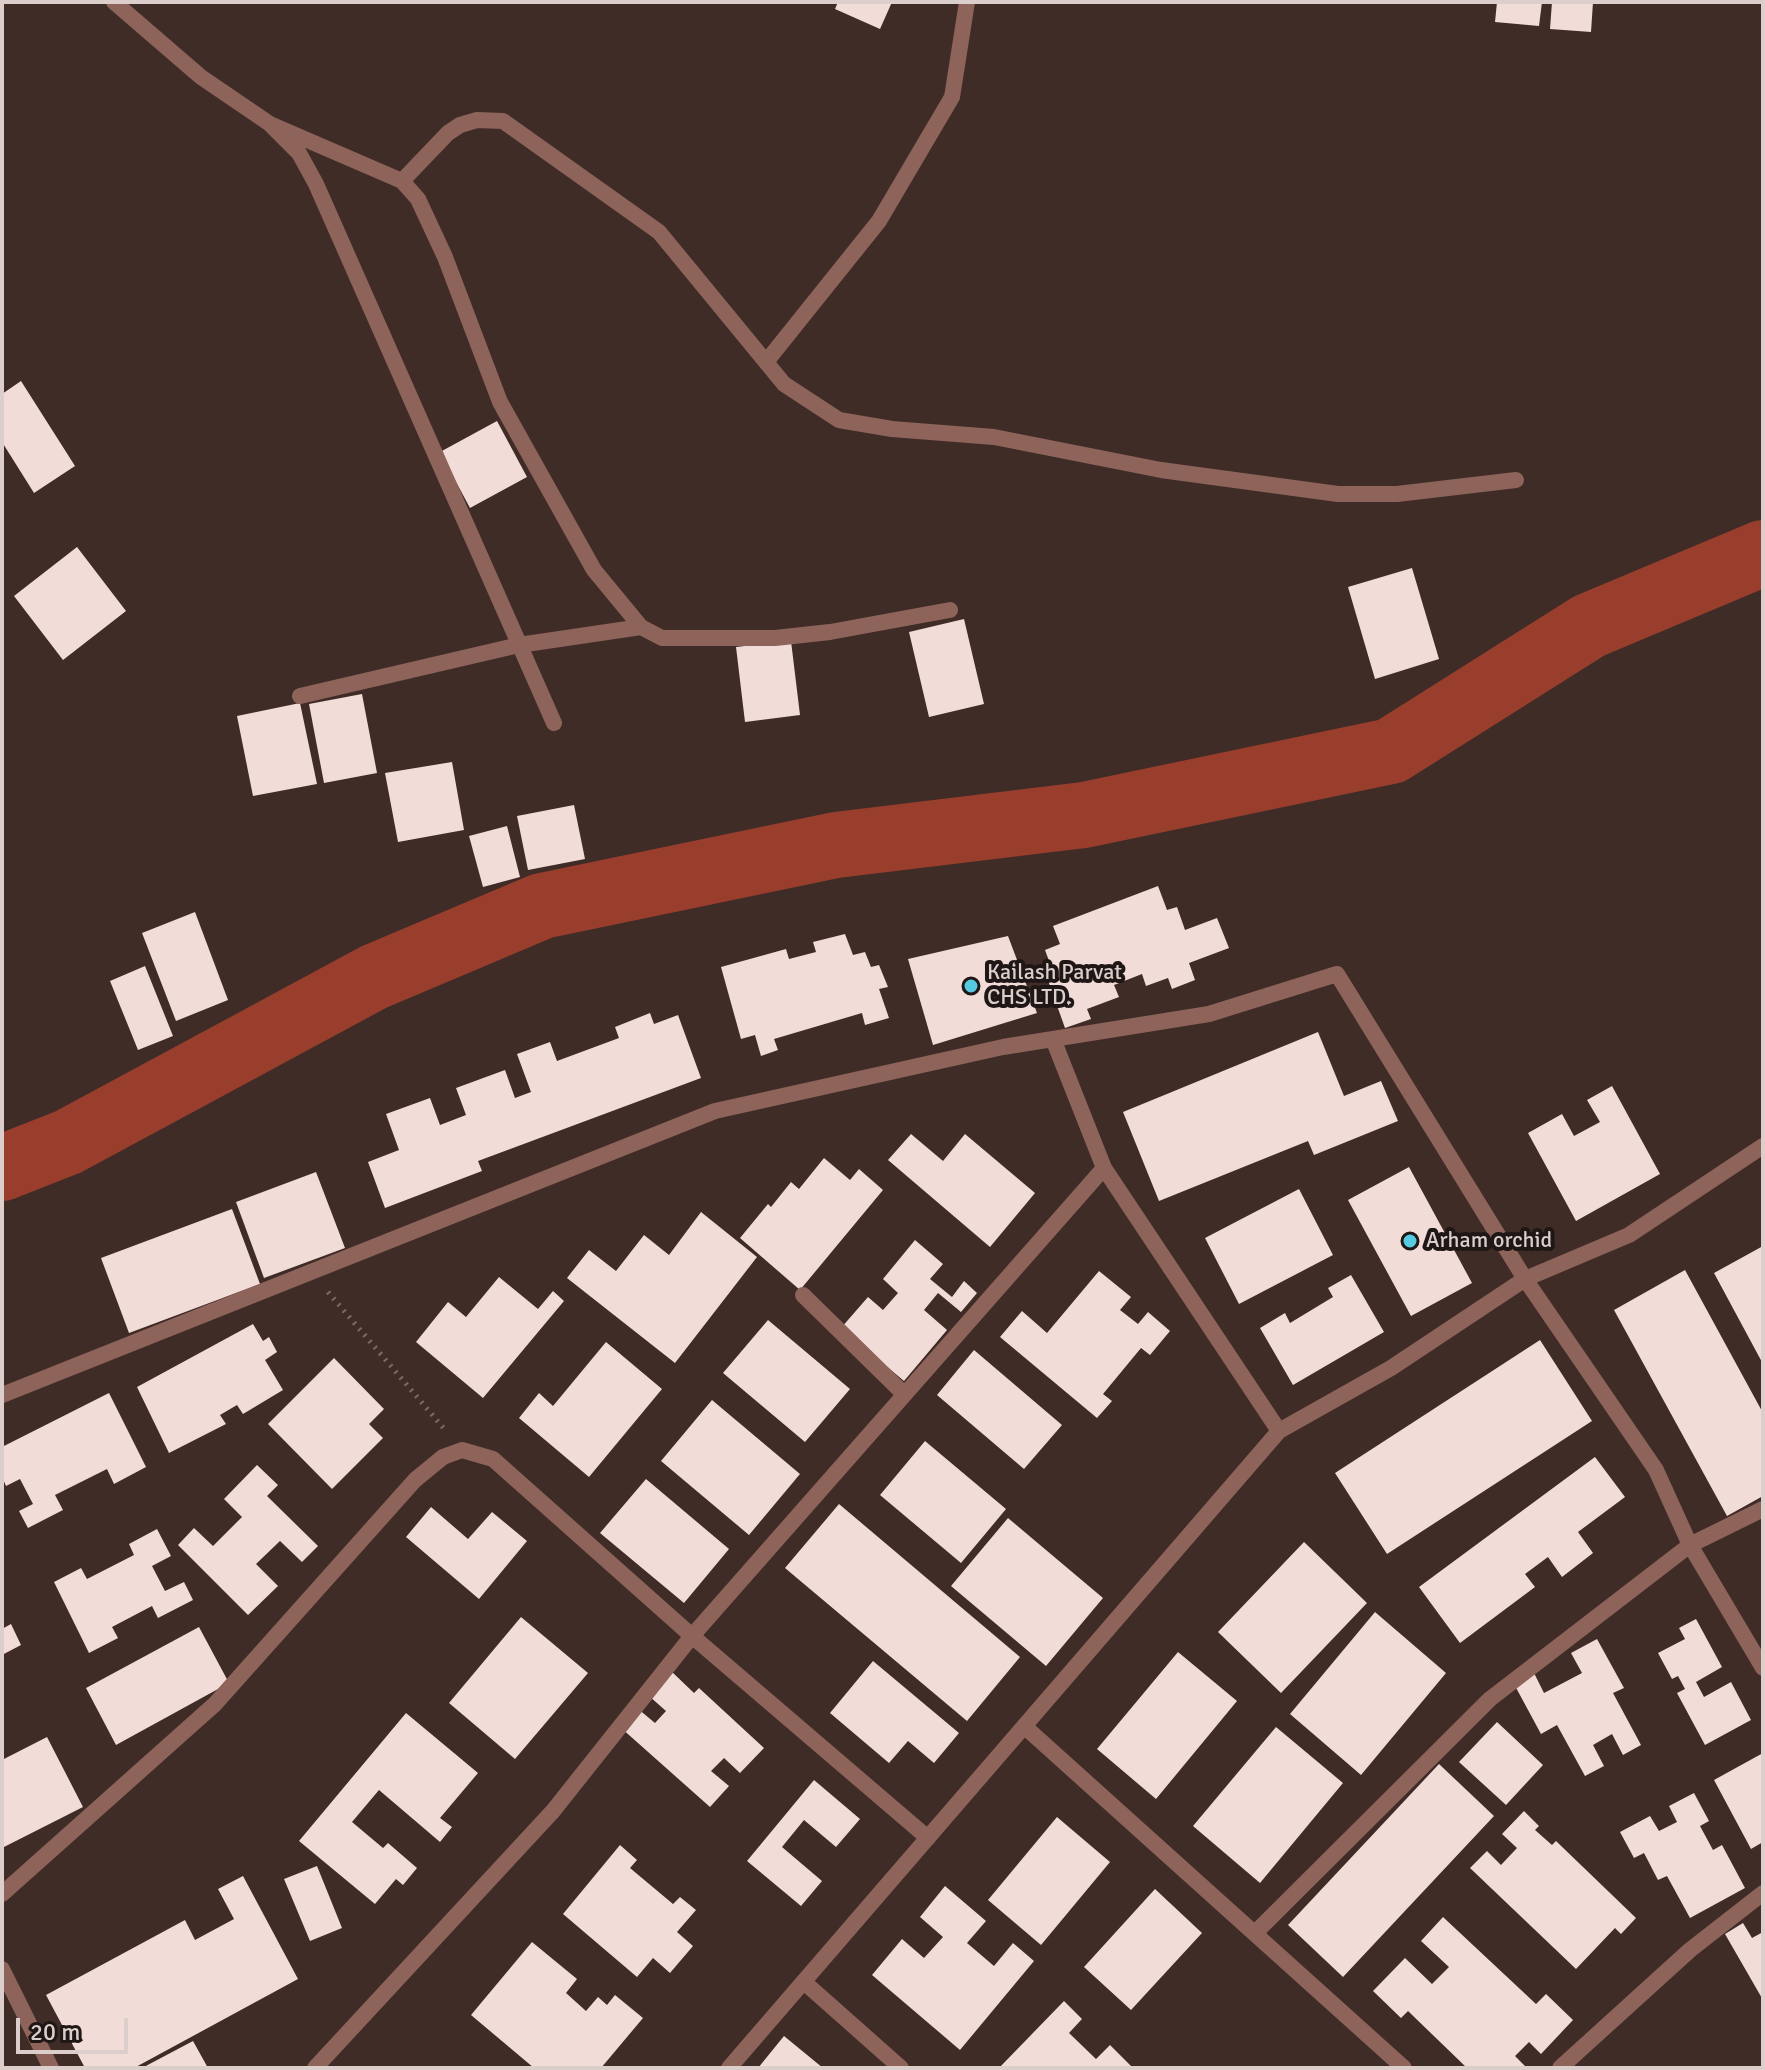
<!DOCTYPE html>
<style>
body{margin:0}
#map{position:relative;width:1765px;height:2070px;overflow:hidden;background:#3f2c27;font-family:Signika,sans-serif}
canvas{display:block}
.frame{position:absolute;inset:0;border:4px solid #dbcecb;pointer-events:none}
.scale{position:absolute;left:16px;top:2018px;width:112px;height:36px;box-sizing:border-box;border:4px solid #dbcecb;border-top:0;padding-left:10px;font-size:24px;line-height:28px;white-space:nowrap;color:#dbcecb;-webkit-text-stroke:6px #1f1715;paint-order:stroke}
</style>
<div id="map">
<canvas width="1765" height="2070"></canvas>
<div class="frame"></div>
<div class="scale">20 m</div>
</div>
<script>
const c = document.querySelector('canvas').getContext('2d');
c.lineJoin = 'round';
function toPath(rows) {
  const path = new Path2D();
  for (const r of rows) {
    path.moveTo(r[0], r[1]);
    for (let i = 2; i < r.length; i += 2) path.lineTo(r[i], r[i + 1]);
  }
  return path;
}
function stroke(path, color, width, dash) {
  c.strokeStyle = color;
  c.lineWidth = width;
  c.lineCap = dash ? 'butt' : 'round';
  c.setLineDash(dash || []);
  c.stroke(path);
}
function fill(path, color) {
  c.fillStyle = color;
  c.fill(path, 'evenodd');
}
function drawText(font, color, halo, rows, align = 'center') {
  c.font = font + ' Signika,sans-serif';
  c.lineWidth = 8;
  c.setLineDash([]);
  c.textBaseline = 'middle';
  c.strokeStyle = halo;
  c.fillStyle = color;
  for (const [text, x, y, turn = 0] of rows) {
    c.save();
    c.translate(x, y);
    c.rotate((+turn || 0) * Math.PI / 180);
    c.textAlign = isNaN(turn) ? turn : align;
    if (halo) c.strokeText(text, 0, 0);
    c.fillText(text, 0, 0);
    c.restore();
  }
}
stroke(toPath([
 [2,1168,68,1142,374,977,542,906,836,845,1084,815,1391,751,1589,626,1763,553]
]), '#993e2d', 66);
fill(toPath([
 [838,2,892,2,880,29,835,9],
 [1497,2,1542,2,1539,26,1495,22],
 [1552,2,1593,2,1591,32,1550,29],
 [21,381,75,466,34,493,2,442,2,394],
 [497,421,527,477,470,508,440,452],
 [77,547,126,611,63,660,14,596],
 [1412,568,1439,659,1375,679,1348,587],
 [964,619,984,704,929,717,909,632],
 [791,641,800,715,745,722,736,647],
 [362,694,377,773,324,783,309,704],
 [300,703,317,784,253,796,237,716],
 [452,762,464,830,398,842,385,773],
 [574,805,585,859,528,870,517,816],
 [507,826,520,877,483,887,469,836],
 [1158,886,1167,910,1177,907,1185,930,1217,918,1229,948,1189,963,1195,980,1172,989,1168,978,1146,986,1142,974,1114,985,1119,997,1087,1009,1091,1019,1065,1028,1045,972,1052,969,1045,950,1060,944,1053,926],
 [195,912,228,1000,176,1021,142,933],
 [845,934,853,955,865,952,871,967,879,965,888,987,879,989,889,1018,865,1025,862,1013,774,1039,778,1050,761,1056,755,1035,741,1039,721,967,786,949,789,959,816,952,813,942],
 [1008,936,1037,1013,933,1045,908,959],
 [145,966,173,1036,138,1050,110,981],
 [650,1013,654,1024,678,1015,701,1078,478,1161,482,1171,385,1208,368,1162,399,1150,386,1114,430,1098,440,1125,466,1115,456,1088,505,1070,515,1098,531,1092,517,1054,550,1042,557,1061,619,1038,615,1027],
 [1318,1032,1344,1096,1381,1081,1398,1121,1314,1155,1308,1141,1159,1201,1123,1112],
 [1612,1086,1660,1174,1576,1221,1528,1133,1562,1114,1574,1136,1600,1122,1587,1100],
 [911,1134,943,1161,965,1134,1035,1193,990,1247,888,1160],
 [824,1158,850,1180,859,1169,883,1190,800,1290,740,1238,768,1204,771,1207,791,1182,799,1189],
 [1409,1167,1472,1283,1411,1316,1348,1200],
 [316,1172,345,1248,264,1278,236,1202],
 [1299,1189,1333,1255,1239,1304,1205,1238],
 [232,1209,260,1284,129,1333,101,1258],
 [701,1212,757,1257,675,1363,567,1278,589,1250,616,1271,644,1235,669,1255],
 [915,1240,943,1264,930,1279,952,1297,964,1281,977,1293,961,1312,938,1293,924,1310,947,1330,904,1381,841,1328,868,1297,883,1310,898,1293,883,1279],
 [1763,1246,1763,1364,1714,1273],
 [1685,1270,1763,1413,1763,1496,1727,1516,1614,1310],
 [1099,1271,1131,1297,1120,1310,1138,1324,1148,1312,1170,1331,1150,1355,1141,1348,1103,1394,1112,1401,1097,1418,1000,1337,1022,1311,1047,1333],
 [1351,1275,1384,1332,1293,1385,1260,1328,1285,1313,1290,1323,1333,1297,1328,1288],
 [499,1277,538,1309,553,1291,564,1301,483,1398,416,1342,448,1302,466,1317],
 [768,1320,850,1389,805,1442,723,1373],
 [253,1324,263,1341,269,1337,277,1352,265,1360,283,1390,243,1414,237,1405,220,1415,226,1424,169,1453,137,1387],
 [1540,1340,1592,1421,1387,1554,1335,1473],
 [606,1342,662,1389,589,1477,519,1418,539,1393,553,1406],
 [974,1350,1062,1425,1024,1469,937,1395],
 [334,1358,384,1409,369,1424,383,1438,332,1489,268,1424],
 [109,1393,146,1467,114,1484,107,1469,55,1495,63,1510,28,1528,19,1511,33,1504,20,1479,6,1486,2,1477,2,1447],
 [712,1400,800,1474,749,1535,661,1461],
 [925,1441,1006,1509,961,1563,880,1495],
 [1595,1457,1625,1497,1578,1532,1593,1553,1562,1577,1548,1557,1525,1574,1535,1587,1460,1643,1419,1587],
 [257,1465,278,1485,267,1496,318,1546,302,1562,280,1541,256,1564,278,1586,248,1615,178,1545,194,1528,213,1546,242,1517,224,1499],
 [646,1479,729,1549,684,1603,600,1533],
 [839,1504,1020,1657,967,1721,785,1568],
 [431,1507,468,1539,492,1512,527,1541,479,1599,406,1537],
 [1008,1518,1103,1598,1046,1666,951,1586],
 [157,1529,171,1556,152,1566,165,1591,184,1582,193,1600,158,1618,152,1606,112,1627,118,1638,89,1653,54,1582,81,1568,87,1579,134,1555,129,1544],
 [1304,1542,1367,1603,1281,1693,1218,1632],
 [1375,1612,1446,1673,1361,1775,1290,1714],
 [521,1617,588,1673,515,1759,449,1703],
 [1696,1619,1722,1667,1696,1682,1704,1697,1731,1682,1751,1720,1705,1745,1677,1693,1685,1689,1678,1676,1672,1679,1658,1653,1685,1639,1679,1628],
 [11,1624,21,1645,2,1655,2,1629],
 [199,1627,229,1683,116,1745,86,1688],
 [1597,1639,1624,1688,1613,1693,1641,1745,1623,1755,1612,1734,1593,1745,1604,1766,1585,1776,1557,1725,1541,1734,1514,1684,1534,1673,1544,1693,1582,1673,1571,1653],
 [1178,1652,1237,1701,1156,1799,1097,1749],
 [873,1661,959,1733,934,1763,908,1741,889,1763,830,1713],
 [671,1671,694,1693,699,1688,764,1748,740,1773,724,1758,711,1771,729,1786,710,1807,620,1727,637,1708,655,1723,666,1711,649,1696],
 [406,1713,478,1773,440,1818,452,1827,440,1842,379,1790,352,1822,383,1848,388,1843,417,1868,403,1885,396,1879,375,1904,299,1841],
 [1497,1722,1543,1765,1506,1805,1459,1762],
 [1276,1727,1343,1783,1260,1883,1193,1826],
 [47,1737,83,1807,2,1848,2,1760],
 [1763,1753,1763,1842,1751,1849,1714,1780],
 [1439,1764,1494,1816,1343,1977,1288,1925],
 [814,1780,860,1819,836,1847,804,1820,782,1847,822,1881,801,1906,747,1861],
 [1694,1793,1709,1821,1700,1826,1713,1850,1722,1845,1745,1888,1690,1918,1667,1876,1658,1880,1644,1853,1634,1858,1620,1832,1650,1816,1659,1831,1677,1822,1669,1806],
 [1524,1811,1539,1826,1535,1830,1552,1845,1556,1841,1636,1918,1621,1934,1615,1928,1576,1969,1470,1868,1487,1851,1501,1865,1517,1848,1502,1834],
 [1057,1817,1110,1862,1041,1945,988,1900],
 [620,1845,637,1860,630,1868,673,1904,680,1897,696,1910,677,1932,693,1946,670,1973,653,1958,637,1977,563,1914],
 [317,1866,342,1928,310,1941,284,1879],
 [243,1876,298,1979,134,2068,85,2068,46,1995,185,1920,195,1940,234,1919,218,1889],
 [945,1886,986,1921,967,1943,994,1966,1013,1943,1034,1961,960,2050,872,1975,902,1939,924,1958,943,1937,920,1917],
 [1155,1889,1202,1933,1131,2010,1084,1967],
 [1443,1917,1536,2004,1546,1994,1573,2020,1541,2054,1529,2042,1515,2056,1527,2068,1467,2068,1408,2011,1401,2018,1373,1991,1405,1958,1432,1984,1449,1967,1421,1941],
 [1743,1923,1752,1938,1763,1932,1763,2000,1725,1934],
 [532,1942,577,1979,566,1993,586,2011,598,1997,607,2005,615,1995,643,2018,601,2068,534,2068,471,2015],
 [1064,2001,1082,2019,1069,2033,1096,2059,1110,2045,1131,2066,1128,2068,999,2068],
 [784,2036,823,2068,758,2068],
 [193,2041,208,2068,142,2068]
]), '#f2dcd8');
stroke(toPath([
 [328,1292,446,1431]
]), '#7b6b66', 5, [2, 6]);
stroke(toPath([
 [114,2,201,77,270,124,299,153,316,184,554,723],
 [270,124,402,181,418,199,445,257,500,402,594,570,641,627,662,638,775,638,830,632,950,610],
 [402,181,448,133,460,125,477,120,503,121,659,232,784,384,839,420,892,429,994,437,1161,470,1338,494,1397,494,1516,480],
 [766,362,879,221,952,97,967,2],
 [300,696,519,645,641,627],
 [1053,1039,1104,1168,1279,1431],
 [803,1295,904,1394],
 [2,1395,715,1111,1003,1047,1209,1014,1337,974,1525,1279,1656,1470,1690,1545,1763,1668],
 [1024,1726,1404,2068],
 [2,1894,215,1704,415,1480,443,1457,462,1450,493,1459,692,1636,928,1838],
 [1255,1933,1490,1699,1690,1545,1763,1509],
 [2,1969,51,2068],
 [804,1982,901,2068],
 [315,2068,553,1811,692,1636,1104,1168],
 [729,2068,1279,1431,1391,1368,1525,1279,1629,1235,1763,1146],
 [1560,2068,1690,1950,1763,1893]
]), '#8d635a', 16);
for (const [x, y, r, color] of [
 [971,986,8,"#55cae0"],
 [1410,1241,8,"#55cae0"]
]) {
  const dot = new Path2D();
  dot.arc(x, y, r, 0, 2 * Math.PI);
  c.fillStyle = color;
  c.fill(dot);
  stroke(dot, '#1f1715', 3);
}
drawText('22px', '#dbcecb', '#1f1715', [
 ["Kailash Parvat",987,973],
 ["CHS LTD.",987,998],
 ["Arham orchid",1426,1241]
], 'left');
</script>
